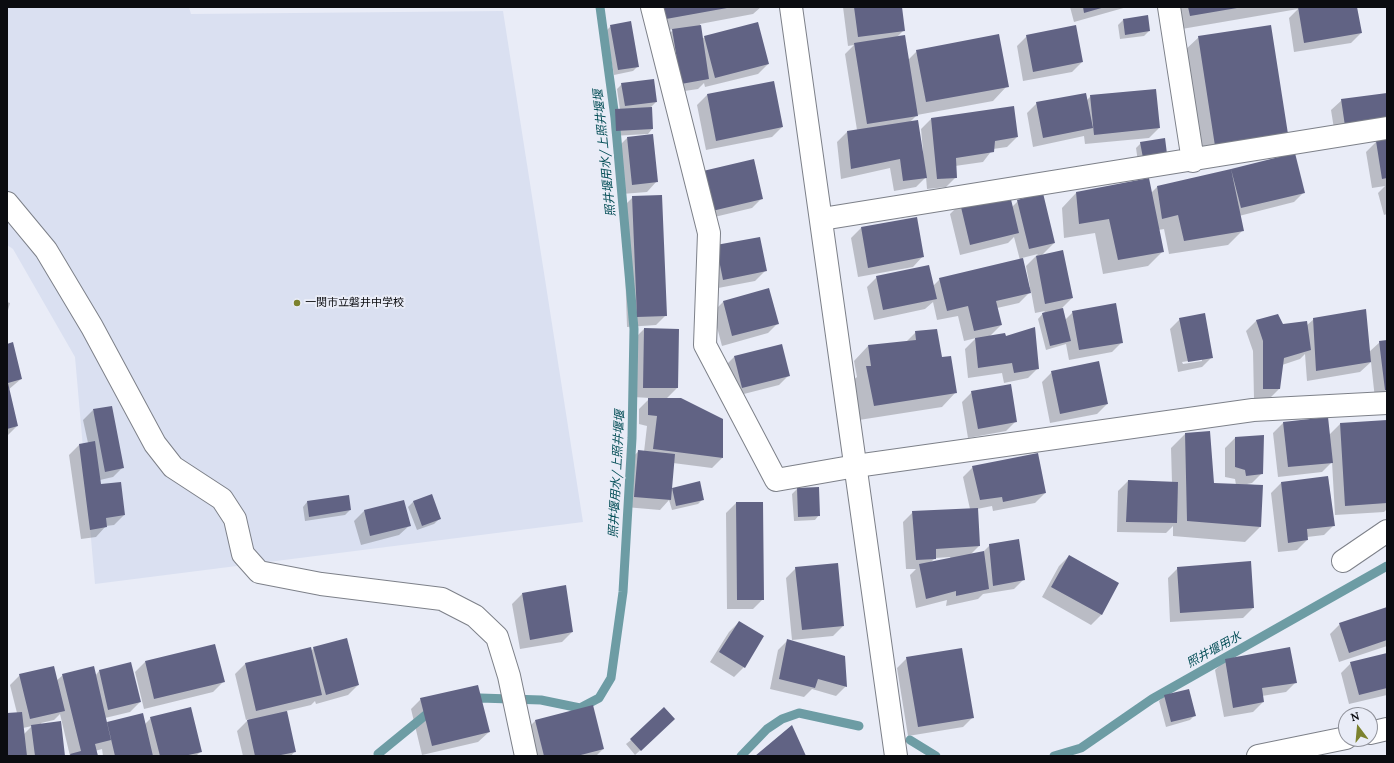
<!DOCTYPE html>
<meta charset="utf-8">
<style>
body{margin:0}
#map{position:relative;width:1394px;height:763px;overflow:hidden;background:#e9ecf7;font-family:Lora,serif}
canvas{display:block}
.frame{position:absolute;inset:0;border:8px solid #0b0c10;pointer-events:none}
.north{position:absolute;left:1338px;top:707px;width:40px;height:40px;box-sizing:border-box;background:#e9ecf7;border:1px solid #90929b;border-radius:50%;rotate:344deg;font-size:11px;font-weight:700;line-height:16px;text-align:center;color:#0b0c10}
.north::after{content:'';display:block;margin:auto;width:14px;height:18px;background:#7c822e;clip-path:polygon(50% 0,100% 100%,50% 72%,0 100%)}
</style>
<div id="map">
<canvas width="1394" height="763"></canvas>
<div class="frame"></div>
<div class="north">N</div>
</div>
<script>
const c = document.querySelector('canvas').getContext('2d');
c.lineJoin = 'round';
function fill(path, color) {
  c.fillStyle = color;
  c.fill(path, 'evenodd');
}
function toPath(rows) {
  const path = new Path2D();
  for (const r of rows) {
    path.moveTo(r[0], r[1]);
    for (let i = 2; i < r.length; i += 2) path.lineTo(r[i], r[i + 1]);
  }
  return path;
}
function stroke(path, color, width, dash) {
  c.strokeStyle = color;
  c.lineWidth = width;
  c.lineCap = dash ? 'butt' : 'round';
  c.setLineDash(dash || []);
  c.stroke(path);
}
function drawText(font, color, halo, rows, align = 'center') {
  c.font = font + ' Lora,"Noto Sans JP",serif';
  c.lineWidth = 4;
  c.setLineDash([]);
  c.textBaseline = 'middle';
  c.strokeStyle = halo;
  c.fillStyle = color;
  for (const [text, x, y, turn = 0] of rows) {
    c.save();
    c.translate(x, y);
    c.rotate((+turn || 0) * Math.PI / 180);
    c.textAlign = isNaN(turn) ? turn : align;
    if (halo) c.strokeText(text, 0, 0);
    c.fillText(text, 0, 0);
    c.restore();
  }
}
fill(toPath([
 [7,7,189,7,191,14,503,11,583,522,95,584,75,357,13,249,7,245]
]), '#dae0f1');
fill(toPath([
 [647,7,761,7,753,14,700,24,702,39,705,37,768,64,758,74,705,87,704,83,698,89,671,93,663,40,674,29,652,33],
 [843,7,901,7,904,30,896,38,908,60,917,51,1007,86,993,101,917,115,909,123,922,152,923,151,921,129,931,119,1017,137,1007,147,993,149,983,162,955,166,956,177,946,187,927,189,926,177,916,187,894,191,890,168,841,179,837,142,847,132,857,130,845,54,854,45,848,46],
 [1070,7,1127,7,1074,22],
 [1172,7,1356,7,1361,33,1351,43,1294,52,1289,18,1298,9,1176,30],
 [1123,20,1149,31,1144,36,1120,39,1118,25],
 [611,26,638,66,633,71,614,75,606,31],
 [1027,36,1082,62,1072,72,1023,81,1017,46],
 [1199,37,1287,134,1201,160,1184,51],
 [773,82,782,127,772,137,706,150,697,105,707,95],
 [622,84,656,102,650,108,652,129,648,134,612,136,611,115,616,110,620,110,617,89],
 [1387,94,1335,135,1331,110,1342,100],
 [1091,96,1159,128,1149,138,1085,144,1084,136,1033,147,1027,113,1037,103,1087,100],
 [627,138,657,181,647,192,622,194,617,148],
 [1164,139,1138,162,1136,148,1141,143],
 [1387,140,1387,214,1384,215,1378,193,1385,186,1372,188,1366,152,1376,142],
 [754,161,762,198,752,208,702,220],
 [1232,170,1304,192,1294,202,1239,216,1243,230,1228,245,1169,254,1164,229,1158,230,1163,251,1148,266,1103,274,1095,233,1064,238,1062,208,1076,193,1151,193,1157,187],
 [633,197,666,315,656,325,627,327,623,207],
 [1018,201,1054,243,1042,255,1072,298,1062,308,1065,320,1073,312,1122,342,1112,352,1069,360,1066,344,1046,350,1038,319,1045,311,1035,313,1031,291,1019,303,997,308,1001,325,989,337,1038,368,1028,378,1004,383,1002,373,968,378,965,349,976,338,964,341,958,316,937,320,933,302,925,309,874,320,867,287,877,277,933,286,940,279,1020,260,1014,237,1008,243,960,255,950,214,960,204,1012,207],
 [1038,254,1026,266,1030,287,1028,288,1022,258],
 [916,218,923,256,913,267,858,277,851,238,861,228],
 [706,256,765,271,755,281,713,289],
 [769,290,778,323,768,333,722,346,713,312,723,302],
 [7,302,10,303,7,314],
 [1277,315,1282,325,1306,326,1314,319,1369,352,1380,342,1387,341,1387,398,1375,399,1371,362,1360,372,1307,381,1305,354,1300,359,1282,365,1279,389,1269,399,1254,399,1253,351,1246,331,1256,321],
 [1180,319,1212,357,1202,367,1178,372,1170,329],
 [1202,359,1202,361,1183,364,1182,362],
 [644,329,677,388,666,399,722,419,722,458,712,468,673,463,670,491,673,489,703,499,698,504,672,510,669,500,660,510,625,507,628,461,639,451,644,452,647,426,639,424,639,409,650,398,633,397,634,339],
 [916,332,941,358,956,392,942,407,859,420,852,381,857,377,854,361,868,346,906,342],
 [7,345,21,379,8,390,17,426,7,436],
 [734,357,789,375,779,385,732,397,724,367],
 [1052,372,1107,404,1097,414,1050,423,1042,382],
 [972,392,1016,421,1006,431,968,438,962,402],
 [93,410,123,467,113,477,100,480,100,485,124,515,114,525,106,526,96,537,81,539,69,455,79,445,88,443,83,420],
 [1387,421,1387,509,1384,512,1335,515,1332,462,1322,472,1278,477,1273,433,1283,423,1329,435,1340,424],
 [1185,434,1213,484,1236,485,1235,479,1225,477,1225,448,1235,438,1263,437,1262,473,1252,483,1247,484,1262,486,1260,527,1245,542,1173,536,1173,526,1166,533,1117,532,1118,491,1128,481,1172,483,1171,448],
 [973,467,1045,493,1035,503,993,511,992,506,977,509,979,546,971,554,983,552,990,545,1024,579,1014,589,983,594,978,599,946,606,947,600,916,608,910,575,916,569,906,569,903,522,913,512,970,509,963,477],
 [950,557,951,559,930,563,935,558],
 [1328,477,1334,525,1324,535,1307,537,1307,540,1297,550,1278,552,1271,493,1281,483],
 [797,489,819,515,815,520,794,521,792,494],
 [431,496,439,519,434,524,417,530,408,507,413,502],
 [307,502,350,510,345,515,305,521,303,507],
 [736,503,763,599,753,609,727,609,726,513],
 [364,511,410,525,399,535,361,545,354,521],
 [1069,556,1118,583,1101,615,1091,625,1042,597,1059,566],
 [796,568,843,626,833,636,792,640,786,578],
 [1178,568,1253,608,1243,618,1170,622,1168,578],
 [522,594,572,632,562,642,520,649,512,604],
 [1387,608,1387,646,1339,662,1330,634,1340,624],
 [739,622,744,667,734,677,710,662,729,632],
 [788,640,846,686,836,696,812,689,804,697,770,689,778,650],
 [314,648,358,685,348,695,316,704,315,701,311,705,286,711,295,751,291,756,243,756,237,731,249,719,246,720,235,674,245,664,311,651],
 [1387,654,1387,695,1349,704,1341,673,1351,663],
 [907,658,973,717,963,727,908,736,897,668],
 [1225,660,1296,682,1286,692,1262,696,1263,702,1253,712,1224,717,1215,670],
 [145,662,223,682,213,692,144,709,135,672],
 [99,671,140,702,130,712,105,718,106,724,143,715,145,724,151,718,201,751,196,756,103,756,102,749,95,751,97,756,70,756,60,714,54,720,41,723,64,756,7,756,7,714,17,713,10,685,20,675,56,681,63,675,95,676],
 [32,726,24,734,23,728],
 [1189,690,1195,715,1190,720,1166,727,1159,701,1164,696],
 [421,699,489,732,478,742,422,755,411,709],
 [674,719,635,755,626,744,631,740],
 [535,721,603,749,596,756,532,756,525,731]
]), '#0003');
stroke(toPath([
 [470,700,480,698,541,700,580,708,599,698,611,678,623,592,632,438,634,329,615,118,600,7],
 [910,740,936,756],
 [378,754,433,709],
 [741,756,767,729,782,719,799,713,859,726],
 [1054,756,1081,748,1152,699,1387,566]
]), '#6d9ca4', 9);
fill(toPath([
 [664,7,727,7,727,8,666,19],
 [854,7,902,7,905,31,858,37],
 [1083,7,1105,7,1084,13],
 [1188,7,1237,7,1237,8,1190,16],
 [1298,7,1357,7,1362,33,1304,43],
 [1148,15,1150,31,1125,35,1123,19],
 [631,21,639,67,618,70,610,25],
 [758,22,769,64,715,78,704,36],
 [701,25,709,79,681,84,672,29],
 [1076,25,1083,62,1033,72,1026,35],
 [1271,25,1288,134,1215,146,1198,36],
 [999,34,1009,87,926,102,916,50],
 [905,35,918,116,867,124,854,43],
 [654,79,657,102,625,106,621,83],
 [774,81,783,127,716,141,707,94],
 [1156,89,1160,128,1094,135,1090,95],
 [1086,93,1093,128,1043,138,1036,102],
 [1387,93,1387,120,1345,126,1341,99],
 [1014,106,1018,137,995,141,994,152,956,158,957,178,937,179,931,118],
 [652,107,653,129,616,131,615,109],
 [918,120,927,178,903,181,900,159,851,169,847,131],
 [653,134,658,182,632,185,627,137],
 [1165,138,1167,154,1143,158,1140,142],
 [1387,139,1387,178,1382,179,1376,141],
 [1295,153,1305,193,1241,208,1231,169],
 [754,159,763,199,712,211,703,171],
 [1231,169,1244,231,1184,241,1178,215,1162,219,1157,186],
 [1149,178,1164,252,1118,260,1109,219,1079,224,1076,192],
 [1009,191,1019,233,970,245,960,203],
 [1043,193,1055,243,1029,249,1017,200],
 [662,195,667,316,637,317,632,196],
 [917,217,924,257,868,268,861,227],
 [760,237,767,271,723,280,716,245],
 [1063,250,1073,298,1045,304,1036,256],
 [1023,258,1031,293,996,301,1002,325,974,331,968,306,947,311,939,278],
 [929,265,937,299,883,310,876,276],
 [769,288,779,324,732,336,723,301],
 [1116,303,1123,343,1079,350,1072,311],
 [1063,308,1071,341,1050,346,1042,313],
 [1366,309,1371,362,1316,371,1313,318],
 [1205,313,1213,358,1188,362,1179,318],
 [1278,314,1283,324,1307,321,1311,350,1284,358,1280,389,1263,389,1263,341,1256,320],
 [1035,327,1039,369,1014,373,1012,363,978,368,975,338,1005,333,1006,336],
 [644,328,679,329,678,388,643,388],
 [937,329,942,357,951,356,957,393,874,406,866,366,871,366,868,345,916,340,915,331],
 [1387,340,1387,390,1385,390,1379,341],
 [13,342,22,379,8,383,18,426,7,429,7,344],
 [782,344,790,376,742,388,734,356],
 [1099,361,1108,404,1060,414,1051,371],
 [1011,384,1017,422,978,429,971,391],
 [648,398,681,398,723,419,723,458,653,449,657,416,648,415],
 [112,406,124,468,105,472,93,409],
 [1328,417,1333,463,1288,467,1283,422],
 [1387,420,1387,503,1345,506,1340,423],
 [1210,431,1214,483,1263,485,1261,527,1187,521,1185,433],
 [1264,435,1263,474,1246,476,1245,470,1235,467,1235,437],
 [95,441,101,484,121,482,125,515,106,518,107,527,90,530,79,444],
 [638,450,675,454,671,500,634,497],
 [1038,453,1046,493,1003,502,1002,497,980,500,972,466],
 [1328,476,1335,526,1307,529,1308,540,1288,543,1281,482],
 [1128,480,1178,482,1177,523,1126,522],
 [700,481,704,500,676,506,672,488],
 [819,487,820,516,798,517,797,488],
 [432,494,441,519,422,526,413,501],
 [349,495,351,510,309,517,307,501],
 [404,500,411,526,370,536,364,510],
 [736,502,763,502,764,600,737,600],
 [978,508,980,546,936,549,936,559,916,560,912,511],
 [1019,539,1025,580,993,586,989,544],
 [984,551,989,589,956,596,956,591,926,599,919,564],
 [1069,555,1119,583,1102,615,1051,587],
 [1251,561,1254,608,1180,613,1177,567],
 [838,563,844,626,802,630,795,567],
 [566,585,573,632,530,640,522,593],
 [1387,607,1387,640,1349,653,1339,623],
 [739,621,764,636,745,668,719,652],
 [347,638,359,685,326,695,313,647],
 [787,639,845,656,847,687,818,679,815,688,779,679],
 [215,644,225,682,154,699,145,661],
 [311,647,322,695,256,711,245,663],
 [1290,647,1297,683,1262,688,1264,702,1233,708,1225,659],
 [962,648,974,718,918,727,906,657],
 [1387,653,1387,688,1359,695,1350,662],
 [131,662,141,702,108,710,99,670],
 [54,666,65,711,30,719,19,674],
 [94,666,111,740,95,744,98,756,71,756,70,754,81,751,62,674],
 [478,685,490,732,432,746,420,698],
 [1189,689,1196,716,1171,722,1164,695],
 [593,705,604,749,577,756,544,756,535,720],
 [191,707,202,752,184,756,160,756,150,717],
 [664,707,675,719,641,751,630,739],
 [287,711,296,752,276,756,255,756,247,720],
 [22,712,27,756,7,756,7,713],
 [143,713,153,756,115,756,107,722],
 [61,721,65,756,35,756,31,725],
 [792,725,806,756,755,756]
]), '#616384');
const minor = toPath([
 [652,7,709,233,705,345,776,480,856,466,1253,410,1387,403],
 [1169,7,1193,161],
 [7,203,46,250,92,327,155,444,173,467,222,499,235,519,243,554,259,572,321,584,442,599,475,616,497,637,509,676,526,756],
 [822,219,1387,128],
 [1343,561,1387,531]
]);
const tertiary = toPath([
 [791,7,896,756]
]);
const primary = toPath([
 [1370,733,1387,729],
 [1258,756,1346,738]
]);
stroke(minor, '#7d8089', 24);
stroke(tertiary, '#7d8089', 24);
stroke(primary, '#7d8089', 24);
stroke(minor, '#fff', 22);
stroke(tertiary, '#fff', 22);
stroke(primary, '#fff', 22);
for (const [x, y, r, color] of [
 [297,303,4,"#7c822e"]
]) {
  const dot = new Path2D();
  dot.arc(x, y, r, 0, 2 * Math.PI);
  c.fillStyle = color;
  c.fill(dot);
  stroke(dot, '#e9ecf7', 1.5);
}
drawText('11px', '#0b0c10', '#e9ecf7', [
 ["一関市立磐井中学校",305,303]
], 'left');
drawText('italic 12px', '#064f58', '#e9ecf7', [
 ["照井堰用水/上照井堰堰",605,153,-96],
 ["照井堰用水/上照井堰堰",617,474,-87],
 ["照井堰用水",1214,650,-29]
]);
</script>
